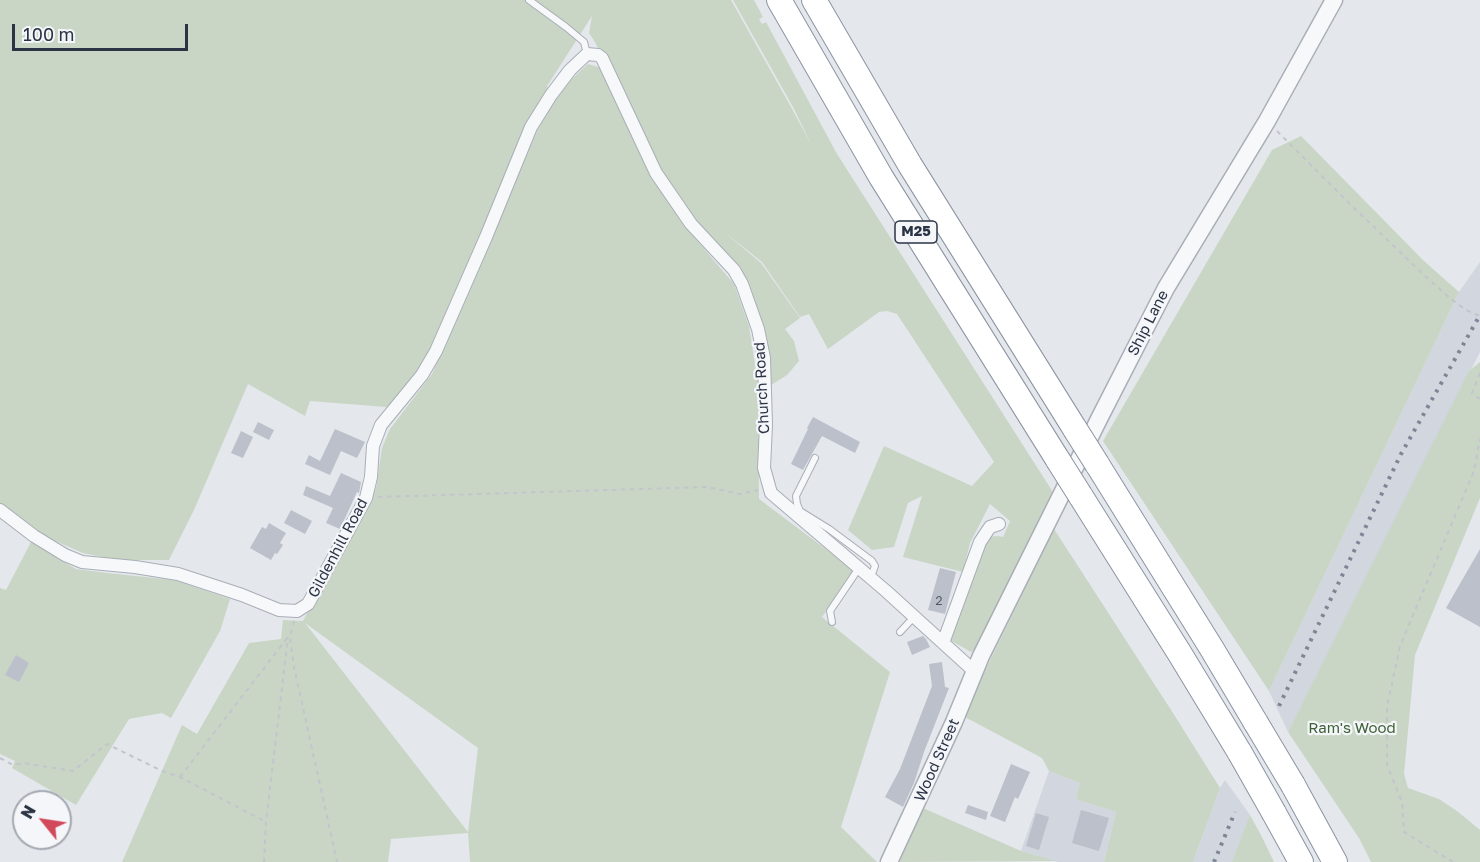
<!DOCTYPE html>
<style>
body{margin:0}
#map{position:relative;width:1480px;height:862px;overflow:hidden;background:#e4e7ec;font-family:"Golos Text",sans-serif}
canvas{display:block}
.north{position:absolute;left:12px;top:790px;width:60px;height:60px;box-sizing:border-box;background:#f4f6f9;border:2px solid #a4a8b1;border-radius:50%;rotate:300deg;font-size:16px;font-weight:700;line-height:24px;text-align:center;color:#2b3445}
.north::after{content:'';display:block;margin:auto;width:21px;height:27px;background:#d1495b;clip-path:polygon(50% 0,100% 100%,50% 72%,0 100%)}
.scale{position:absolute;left:12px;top:24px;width:176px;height:27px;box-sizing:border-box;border:3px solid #2b3445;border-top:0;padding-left:8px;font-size:18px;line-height:21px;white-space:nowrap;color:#2b3445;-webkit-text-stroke:4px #f4f6f9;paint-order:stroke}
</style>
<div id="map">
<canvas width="1480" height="862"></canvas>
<div class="north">N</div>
<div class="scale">100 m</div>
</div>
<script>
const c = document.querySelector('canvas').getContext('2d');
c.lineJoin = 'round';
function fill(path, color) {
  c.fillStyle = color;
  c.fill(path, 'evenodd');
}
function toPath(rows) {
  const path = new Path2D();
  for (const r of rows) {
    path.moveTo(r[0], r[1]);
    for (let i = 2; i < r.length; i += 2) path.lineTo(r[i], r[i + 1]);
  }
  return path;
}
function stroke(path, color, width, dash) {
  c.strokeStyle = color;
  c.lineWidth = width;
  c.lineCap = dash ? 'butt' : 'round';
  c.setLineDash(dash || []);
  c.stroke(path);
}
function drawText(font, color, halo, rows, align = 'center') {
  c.font = font + ' "Golos Text",sans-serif';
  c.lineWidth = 4.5;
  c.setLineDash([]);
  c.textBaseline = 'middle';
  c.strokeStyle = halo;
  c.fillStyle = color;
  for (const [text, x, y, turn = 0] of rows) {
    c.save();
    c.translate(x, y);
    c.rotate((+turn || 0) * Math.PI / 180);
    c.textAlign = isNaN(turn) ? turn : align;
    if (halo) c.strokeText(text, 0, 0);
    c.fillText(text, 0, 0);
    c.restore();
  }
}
fill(toPath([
 [1480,262,1480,352,1288,732,1269,691,1459,292],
 [1049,771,1080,783,1077,799,1116,812,1104,862,1058,862,1021,851],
 [1225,780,1250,815,1234,862,1193,862,1220,788]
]), '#d2d6de');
fill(toPath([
 [0,0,731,0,791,107,812,146,793,107,733,0,754,0,763,17,759,19,762,24,766,22,837,154,1058,500,979,645,971,652,948,639,987,537,998,536,1003,537,1010,521,990,504,970,543,963,572,903,557,922,496,908,503,894,547,872,550,848,530,884,446,972,486,994,462,897,314,887,311,879,312,828,349,809,314,800,317,762,262,723,231,761,263,800,318,785,329,794,341,799,361,787,375,765,389,743,284,656,173,595,42,589,33,592,16,547,86,550,94,435,350,397,404,386,407,310,401,305,416,248,384,194,510,169,560,117,560,83,553,53,540,20,519,0,504],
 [588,64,601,68,641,157,682,223,734,284,749,326,758,384,759,499,855,571,822,617,890,672,841,827,877,862,470,862,468,833,391,839,388,862,122,862,182,725,197,734,249,643,281,639,283,620,303,621,376,488,382,448,390,429,432,374,538,129,562,88],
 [305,623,478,748,468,832],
 [1301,136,1424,261,1459,292,1269,691,1103,441,1272,150],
 [1480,362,1480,498,1415,655,1404,774,1408,788,1439,799,1457,811,1480,830,1480,862,1371,862,1359,838,1288,732,1469,371],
 [1054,529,1173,713,1220,788,1193,862,1104,862,1116,812,1076,799,1080,783,1049,771,1042,758,963,716],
 [31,542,76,569,107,573,174,580,230,599,220,631,171,718,162,713,129,719,76,805,12,768,15,761,0,754,0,588,6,590],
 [923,808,1021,851,1056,861,897,862],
 [1250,815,1262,837,1274,862,1232,862]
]), '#c9d6c5');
fill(toPath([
 [813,417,860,442,855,453,822,436,803,470,791,464,808,429,807,428],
 [258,422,274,430,269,440,253,432],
 [335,429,365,442,357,458,341,451,330,475,305,464,309,455,320,461],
 [241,431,253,437,243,458,231,453],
 [341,473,361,482,359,493,357,492,340,529,326,523,333,508,303,495,306,486,330,496],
 [291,510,312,521,305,534,284,523],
 [269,523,286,533,280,543,283,545,277,554,275,553,271,560,250,548,262,527,266,529],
 [1480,549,1480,627,1446,608],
 [940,568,956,572,945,614,928,610],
 [923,636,926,639,930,647,912,655,907,642],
 [16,655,29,663,19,682,5,675],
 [942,662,945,687,949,688,924,752,914,783,903,807,885,797,900,769,932,686,929,664],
 [1011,764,1030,772,1018,799,1015,797,1005,822,990,816],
 [968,805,988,812,986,820,965,813],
 [1081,810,1109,818,1099,851,1072,843],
 [1036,813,1049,817,1039,850,1026,846]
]), '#bbc0ca');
const service = toPath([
 [529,0,566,27,584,42,587,54],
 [815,458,796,496,797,504,800,511,829,529,872,561,875,566,871,577],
 [832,622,830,611,859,568],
 [900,632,914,617]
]);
const minor = toPath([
 [0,510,34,536,65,555,82,562,135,567,178,574,242,595,279,610,297,611,308,604,366,498,371,477,373,446,381,425,422,375,436,351,486,237,531,127,551,95,570,70,587,54,598,55,602,58,656,173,691,224,734,270,742,284,758,329,764,358,766,425,764,468,771,493,886,591,974,671],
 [943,643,980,542,990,527,999,524]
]);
const tertiary = toPath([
 [889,862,954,722,981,656,1100,417,1166,288,1267,121,1334,0]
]);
const motorway = toPath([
 [779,0,881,177,1058,460],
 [814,0,910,165,1075,429],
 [1097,464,1212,649,1256,723],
 [1080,495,1180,654,1240,753],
 [1293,785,1335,862],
 [1274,813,1301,862]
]);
stroke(service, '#a9aeb7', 8);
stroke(minor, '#a9aeb7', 14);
stroke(tertiary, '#a9aeb7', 19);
stroke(motorway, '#8b94a3', 26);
stroke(toPath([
 [1277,131,1351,205,1424,275,1451,299,1466,310,1480,316],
 [1480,373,1472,393,1480,399],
 [378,497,707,487,740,494,758,490],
 [294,621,290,637,294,667,337,862],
 [0,758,13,765,23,763,73,771,107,744,162,771,180,777,266,822],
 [180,777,288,637],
 [264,862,266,822,288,637],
 [1453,862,1404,832,1402,802,1387,765,1387,707,1400,646,1474,471,1480,439]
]), '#c2c5cb', 2, [4.5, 4.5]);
stroke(service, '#f7f8fa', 6);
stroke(minor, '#f7f8fa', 12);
stroke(tertiary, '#f7f8fa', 16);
stroke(motorway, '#fff', 24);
stroke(toPath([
 [1279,706,1401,454,1480,315],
 [1214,862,1235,812]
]), '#7d8696', 4, [3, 6]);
const motorwayBridge = toPath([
 [1075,429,1097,464],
 [1058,460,1080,495],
 [1256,723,1293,785],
 [1240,753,1274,813]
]);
stroke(motorwayBridge, '#8b94a3', 26, []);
stroke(motorwayBridge, '#fff', 24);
drawText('12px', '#4f5766', null, [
 ["2",939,601]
]);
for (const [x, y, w] of [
 [916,232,42]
]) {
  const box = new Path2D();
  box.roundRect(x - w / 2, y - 11, w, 22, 4.5);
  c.fillStyle = '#f4f6f9';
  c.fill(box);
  stroke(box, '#2b3445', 1.5);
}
drawText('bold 14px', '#2b3445', null, [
 ["M25",916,232]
]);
drawText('15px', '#2b3445', '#f4f6f9', [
 ["Ship Lane",1148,323,-63],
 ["Church Road",762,388,-93],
 ["Gildenhill Road",338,548,-62],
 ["Wood Street",937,760,-66]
]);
drawText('15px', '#3f6138', '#f4f6f9', [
 ["Ram's Wood",1352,728]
]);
</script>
